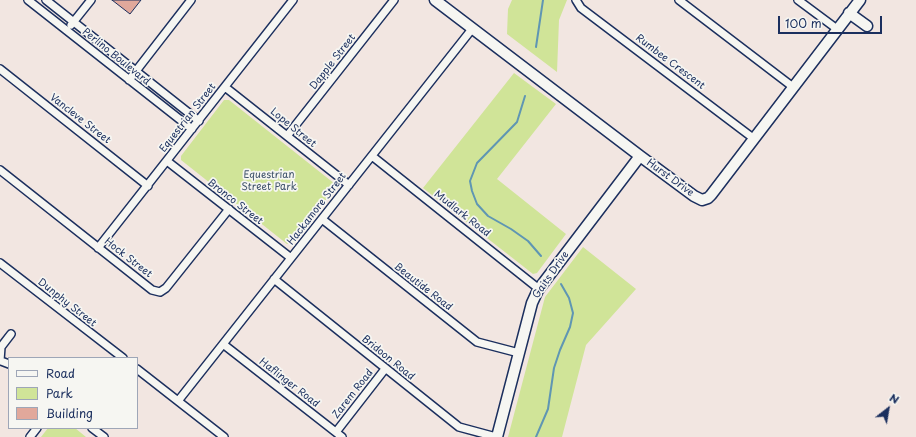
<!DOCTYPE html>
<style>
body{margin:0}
#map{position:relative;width:916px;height:437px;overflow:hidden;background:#f2e6e1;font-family:"Playpen Sans",sans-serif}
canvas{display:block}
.legend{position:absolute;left:8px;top:357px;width:130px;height:72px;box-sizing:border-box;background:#f6f6f2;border:1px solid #9ea6b7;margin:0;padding:5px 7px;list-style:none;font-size:12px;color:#1b2f5e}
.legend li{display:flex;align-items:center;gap:8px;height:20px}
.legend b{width:20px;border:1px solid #9ea6b7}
.north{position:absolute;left:868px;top:389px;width:40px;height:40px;-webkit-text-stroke:3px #f6f6f2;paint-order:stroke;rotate:31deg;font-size:11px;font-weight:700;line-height:16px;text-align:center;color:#1b2f5e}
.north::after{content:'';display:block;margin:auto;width:14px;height:18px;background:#1b2f5e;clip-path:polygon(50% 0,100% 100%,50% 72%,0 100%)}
.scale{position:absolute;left:778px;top:16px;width:104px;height:18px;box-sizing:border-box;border:2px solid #1b2f5e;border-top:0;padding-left:5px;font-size:12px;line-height:14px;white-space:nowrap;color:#1b2f5e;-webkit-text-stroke:3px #f6f6f2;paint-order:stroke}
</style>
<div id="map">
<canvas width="916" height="437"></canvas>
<ul class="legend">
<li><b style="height:5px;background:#f6f6f2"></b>Road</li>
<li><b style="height:11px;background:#d0e498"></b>Park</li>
<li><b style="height:11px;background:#e1a89b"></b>Building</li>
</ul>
<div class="north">N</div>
<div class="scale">100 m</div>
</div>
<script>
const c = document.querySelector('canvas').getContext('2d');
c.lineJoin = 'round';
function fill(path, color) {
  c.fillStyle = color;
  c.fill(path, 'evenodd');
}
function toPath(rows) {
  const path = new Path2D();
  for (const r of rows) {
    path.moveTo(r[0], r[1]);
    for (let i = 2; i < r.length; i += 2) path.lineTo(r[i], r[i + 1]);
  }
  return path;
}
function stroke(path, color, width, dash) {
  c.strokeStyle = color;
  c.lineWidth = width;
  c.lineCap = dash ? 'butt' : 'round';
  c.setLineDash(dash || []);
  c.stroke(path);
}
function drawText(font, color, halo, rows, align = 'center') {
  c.font = font + ' "Playpen Sans",sans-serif';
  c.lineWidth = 3.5;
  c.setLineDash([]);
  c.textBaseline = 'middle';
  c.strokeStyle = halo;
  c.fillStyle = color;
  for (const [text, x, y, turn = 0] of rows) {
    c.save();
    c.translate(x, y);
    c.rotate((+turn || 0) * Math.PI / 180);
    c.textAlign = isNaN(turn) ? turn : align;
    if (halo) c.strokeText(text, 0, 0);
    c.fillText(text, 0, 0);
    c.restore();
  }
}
fill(toPath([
 [512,0,567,0,559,20,557,72,507,34,508,9],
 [514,73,556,104,497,179,566,234,537,273,533,274,423,188],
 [224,100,229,100,335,184,335,188,292,244,287,244,181,160,181,156],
 [583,247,636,289,586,345,562,437,508,437,545,297],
 [48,428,75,428,86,437,41,437]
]), '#d0e498');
stroke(toPath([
 [536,47,543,0],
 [525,96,517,122,477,163,470,181,472,191,477,204,488,216,511,229,528,241,541,256],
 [536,437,548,409,554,368,560,350,570,327,573,313,569,298,561,284]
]), '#5f96b3', 2);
const building = toPath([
 [112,0,141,0,130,14,112,0]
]);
fill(building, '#e1a89b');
stroke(building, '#1b2f5e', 1);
const street = toPath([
 [28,0,192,129],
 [46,0,199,121],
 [576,0,581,8,753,138],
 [679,0,793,87],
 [798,0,837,29],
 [71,25,91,0],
 [0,69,148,186],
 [129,80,191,0],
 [225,87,349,185],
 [287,136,394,0],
 [372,156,539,289],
 [167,161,291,258],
 [0,170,152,290,160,292,166,288,229,209],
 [322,219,477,342,519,353],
 [98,248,293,0],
 [0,263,123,358],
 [274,279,459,427,496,437],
 [223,344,342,437],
 [0,361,1,347,11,334],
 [1,361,9,364],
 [137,369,224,437],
 [178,401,472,29],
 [92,428,104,437],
 [336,432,385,369],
 [30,437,37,428]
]);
const secondary = toPath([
 [435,0,640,156,694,196,702,200,708,198,711,195,860,0],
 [849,13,867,26],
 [497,437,532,303,538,290,640,156]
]);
stroke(street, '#1b2f5e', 10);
stroke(secondary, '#1b2f5e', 13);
stroke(street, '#f6f6f2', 7);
stroke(secondary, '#f6f6f2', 10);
drawText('10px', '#1b2f5e', '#f6f6f2', [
 ["Perlino Boulevard",116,57,39],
 ["Dapple Street",333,62,-52],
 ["Rumbee Crescent",670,62,37],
 ["Equestrian Street",188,118,-52],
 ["Vancleve Street",80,119,38],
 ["Lope Street",293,128,39],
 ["Hurst Drive",670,178,36],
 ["Bronco Street",235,202,38],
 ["Hackamore Street",317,209,-52],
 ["Mudlark Road",462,214,38],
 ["Hock Street",128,258,38],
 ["Gaits Drive",551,275,-55],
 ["Beautide Road",423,287,38],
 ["Dunphy Street",67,303,38],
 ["Bridoon Road",388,358,39],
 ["Haflinger Road",289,383,38],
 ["Zarem Road",353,394,-52]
]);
drawText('10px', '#3f536a', '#f6f6f2', [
 ["Equestrian",269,175],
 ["Street Park",269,187]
]);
</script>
